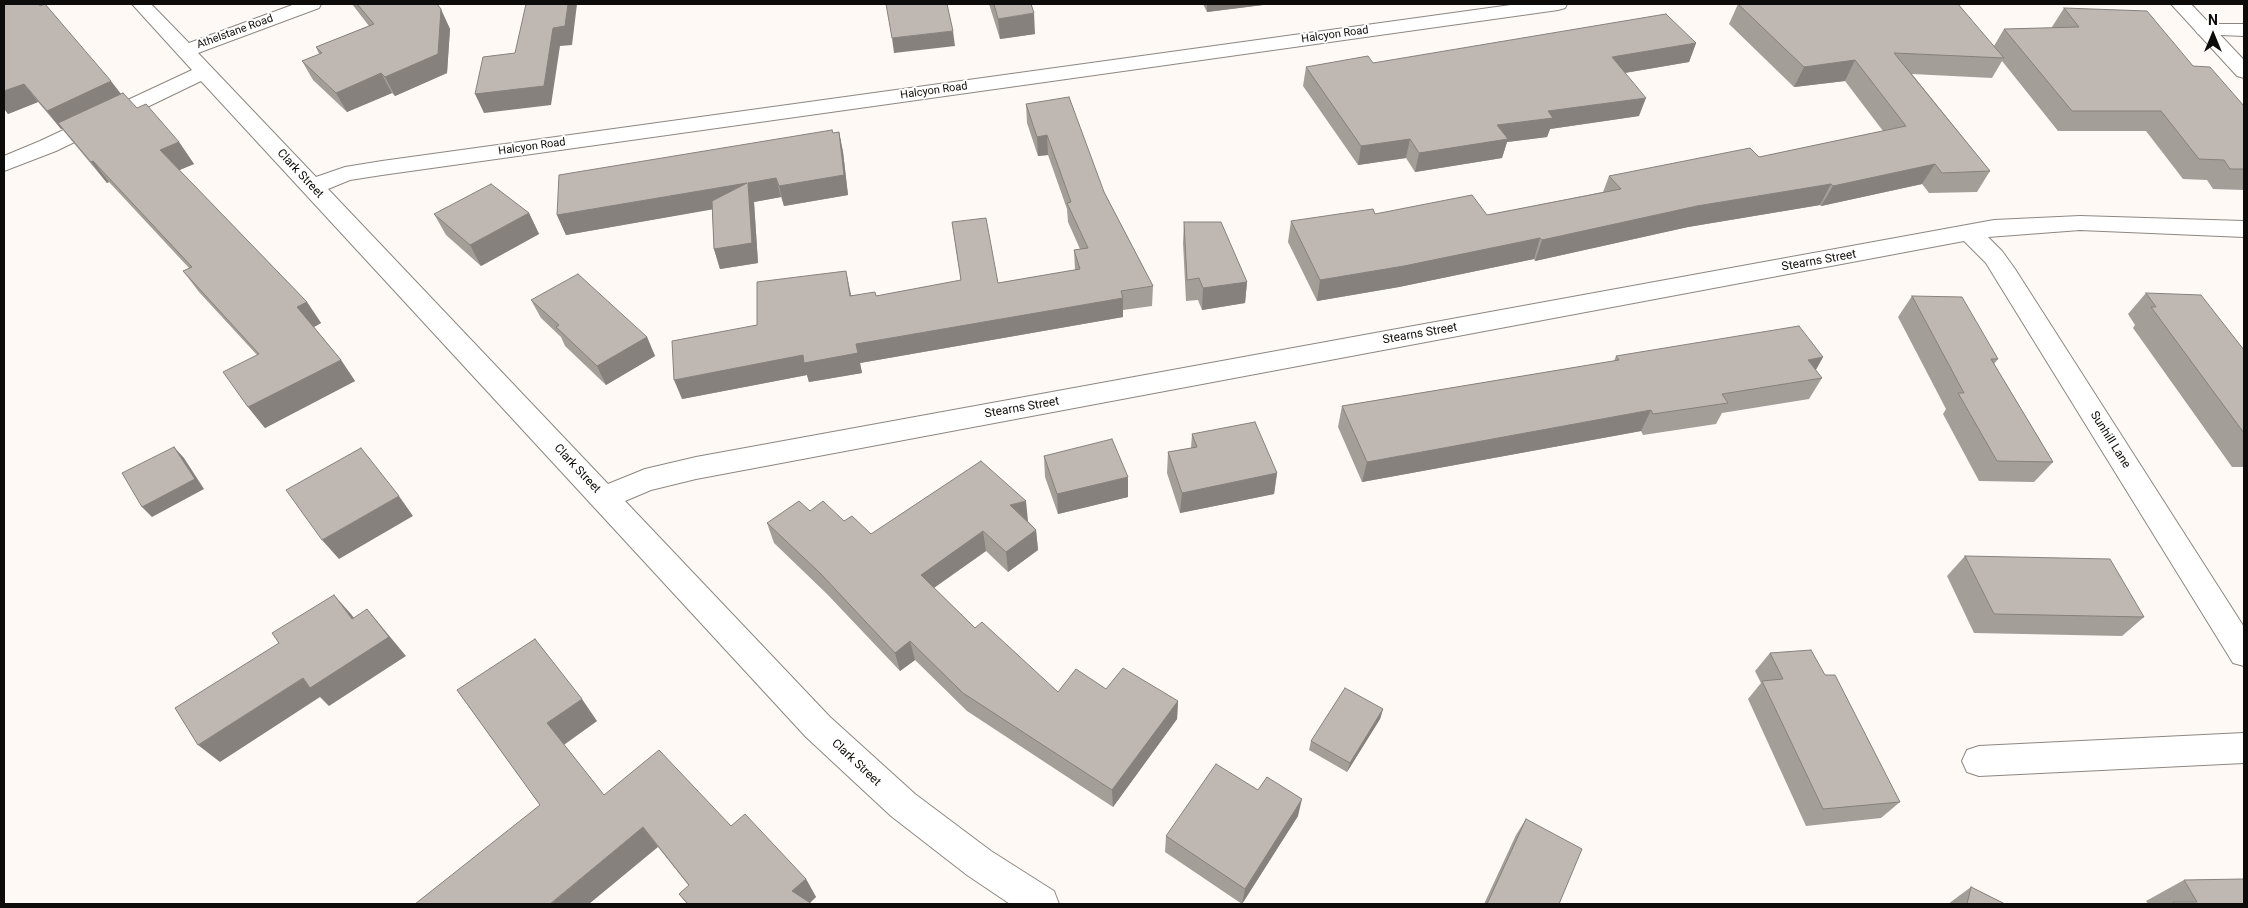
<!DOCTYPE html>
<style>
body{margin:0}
#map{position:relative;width:2248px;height:908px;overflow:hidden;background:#fef9f5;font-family:Roboto,sans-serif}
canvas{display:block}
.frame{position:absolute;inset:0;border:5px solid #0e0c0a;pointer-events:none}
.north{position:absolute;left:2188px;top:10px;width:50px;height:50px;-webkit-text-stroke:4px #fff;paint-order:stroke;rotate:0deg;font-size:14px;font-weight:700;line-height:20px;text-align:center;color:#0e0c0a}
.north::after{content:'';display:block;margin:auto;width:18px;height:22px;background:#0e0c0a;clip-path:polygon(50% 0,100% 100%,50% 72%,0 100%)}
</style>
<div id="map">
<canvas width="2248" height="908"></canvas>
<div class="frame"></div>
<div class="north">N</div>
</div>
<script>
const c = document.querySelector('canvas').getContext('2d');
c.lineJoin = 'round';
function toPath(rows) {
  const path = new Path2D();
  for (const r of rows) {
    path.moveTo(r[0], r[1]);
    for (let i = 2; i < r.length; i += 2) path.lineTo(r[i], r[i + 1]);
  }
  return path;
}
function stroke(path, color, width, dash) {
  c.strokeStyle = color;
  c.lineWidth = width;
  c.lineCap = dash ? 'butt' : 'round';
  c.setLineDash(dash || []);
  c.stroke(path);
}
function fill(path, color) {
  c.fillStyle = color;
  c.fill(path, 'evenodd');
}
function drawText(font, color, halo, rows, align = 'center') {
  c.font = font + ' Roboto,sans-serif';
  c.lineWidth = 4;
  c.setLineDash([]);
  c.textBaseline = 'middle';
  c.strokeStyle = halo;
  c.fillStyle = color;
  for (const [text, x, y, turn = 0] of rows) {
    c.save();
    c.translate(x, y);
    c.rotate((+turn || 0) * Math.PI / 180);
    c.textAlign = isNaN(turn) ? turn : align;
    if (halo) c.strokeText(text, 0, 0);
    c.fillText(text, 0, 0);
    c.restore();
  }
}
const minor = toPath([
 [132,4,151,4,189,43,295,4,321,4,319,8,198,53,316,177,345,167,382,161,1518,4,1567,4,1565,8,1558,10,382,175,350,180,328,189,608,484,645,469,696,457,1994,220,2080,216,2244,221,2244,237,2080,230,1988,237,2002,251,2015,269,2244,627,2244,666,2233,663,1997,281,1986,263,1964,241,696,479,651,490,625,501,830,717,915,794,991,851,1054,891,1059,904,1010,904,967,875,891,816,806,737,201,81,56,151,4,171,4,156,40,141,192,70,132,4],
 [2205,24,2244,24,2244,36,2198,34,2195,30,2198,26,2205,24],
 [2244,733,2244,763,1979,776,1967,772,1962,761,1967,750,1979,746,2244,733]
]);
const major = toPath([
 [2171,4,2191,4,2244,60,2244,78,2237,76,2171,4]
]);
stroke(minor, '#8e8781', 2);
stroke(major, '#8e8781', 2);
fill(minor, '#fff');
fill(major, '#fff');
fill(toPath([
 [4,4,121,94,137,108,179,142,194,164,179,170,307,302,321,323,314,327,341,360,355,381,265,428,248,407,257,355,199,292,183,271,189,268,109,182,107,183,62,129,61,129,38,102,8,114,4,109],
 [352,4,437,4,450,29,447,73,395,96,392,93,347,112,313,80,302,61,319,54,316,47,369,26],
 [989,4,994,4,1035,34,1000,39],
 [1203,4,1271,4,1207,12],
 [1738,4,1994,46,2004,29,2052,28,2052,27,2064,8,2193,66,2244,106,2244,190,2213,189,2207,180,2183,179,2146,131,2058,131,2002,61,1992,78,1912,74,1990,171,1977,192,1929,193,1922,184,1821,206,1820,205,1688,227,1535,261,1534,259,1399,287,1317,301,1288,242,1291,221,1375,214,1487,215,1603,192,1609,176,1759,157,1883,131,1845,81,1794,87,1729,24],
 [1696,43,1689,62,1625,73,1639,116,1550,129,1547,137,1507,142,1502,158,1415,172,1406,158,1358,165,1303,86,1306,67],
 [1026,104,1104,192,1153,286,1152,306,1123,310,1123,317,860,363,862,373,809,382,807,375,682,399,757,325,850,290,851,295,876,296,961,281,952,222,998,283,1075,270,1074,250,1080,249,1068,222,1067,209,1048,155,1038,156,1027,123],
 [839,132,843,152,848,195,784,206,781,197,754,202,758,263,720,269,714,249,712,209,566,235,557,215,833,133],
 [529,213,539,234,481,266,446,235,434,214],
 [1184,222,1247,282,1245,303,1202,310,1198,300,1186,301,1183,243],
 [2146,293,2244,350,2244,467,2232,467,2133,328,2135,325,2128,314],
 [1912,296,1998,359,1994,364,2053,462,2034,482,1979,481,1943,414,1946,409,1898,317],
 [531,300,647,337,655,356,606,385,565,346,561,337,541,318],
 [1616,356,1823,357,1816,370,1822,378,1809,399,1722,413,1716,424,1643,435,1641,431,1362,482,1338,427,1342,406,1614,361],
 [1192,434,1277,473,1274,494,1180,513,1167,473,1168,452,1191,448],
 [1044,456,1128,497,1058,514,1045,477],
 [810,511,844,521,871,534,1028,521,1036,530,1038,550,1008,572,986,551,934,588,975,628,1058,692,1106,689,1178,701,1177,719,1113,807,967,711,915,660,900,671,827,594,774,543,767,523],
 [1965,556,2144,617,2122,636,1974,633,1947,576],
 [1770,653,1825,675,1900,802,1881,818,1806,826,1748,699,1761,683,1755,671],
 [457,690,597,721,564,745,604,795,731,826,806,879,816,897,810,903,812,904,687,904,679,894,689,886,658,847,540,805],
 [1383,709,1380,719,1347,772,1309,750,1311,741],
 [1298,816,1242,904,1165,852,1166,836],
 [1526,819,1559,904,1560,904,1484,904,1516,835],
 [2184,880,2244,904,2148,904,2146,901],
 [1971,887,2005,904,1948,904]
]), '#a49e99');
fill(toPath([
 [568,4,577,4,572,45,560,46,551,105,484,113,475,94,553,28],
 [1207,4,1271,4,1207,12],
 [441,9,450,29,447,73,395,96,385,77],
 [1034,13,1035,34,1000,39,998,19],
 [953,31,955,46,894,53,892,38],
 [1696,43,1689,62,1606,76,1612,57],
 [1855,60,1845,81,1794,87,1804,67],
 [381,73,392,93,347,112,336,93],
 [111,81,125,99,61,129,47,111],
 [24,84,38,102,8,114,4,108,4,91],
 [1646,98,1639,116,1550,129,1547,137,1507,142,1502,158,1415,172,1419,153,1497,125,1548,111],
 [839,132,843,152,848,195,784,206,779,186],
 [1047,135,1048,155,1038,156,1037,137],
 [1410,139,1406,158,1358,165,1361,146],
 [179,142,194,164,175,172,160,150],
 [93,161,109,182,107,183,91,162],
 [1935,164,1922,184,1821,206,1833,186],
 [776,178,781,197,754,202,758,263,720,269,714,249,749,203,566,235,557,215],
 [1831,184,1820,205,1688,227,1535,261,1542,240,1697,206],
 [529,213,539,234,481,266,470,245],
 [1540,238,1534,259,1399,287,1317,301,1320,280],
 [846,271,850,290,854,315,850,296],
 [1247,282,1245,303,1202,310,1203,288],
 [1123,298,1123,317,860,363,862,373,809,382,807,375,682,399,674,380,856,344],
 [307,302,321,323,312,328,297,307],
 [647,337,655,356,606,385,597,366],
 [1823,357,1811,378,1808,360],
 [341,360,355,381,265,428,248,407],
 [1651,410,1641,431,1362,482,1367,462],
 [174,447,184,458,204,489,152,517,142,507],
 [1277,473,1274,494,1180,513,1182,493],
 [1128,477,1128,497,1058,514,1057,494],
 [399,496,413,516,339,559,322,540],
 [1026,501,1028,521,1012,525,1010,505],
 [1036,530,1038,550,1008,572,1006,552],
 [983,531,986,551,925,594,921,575],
 [334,595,351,614,369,638,352,619],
 [367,609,406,656,329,706,320,697,220,762,198,745,303,678],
 [910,641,915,660,900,671,895,653],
 [582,699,597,721,563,745,547,723],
 [1178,701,1177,719,1113,807,1112,790],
 [1383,709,1380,719,1347,772,1350,763],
 [1302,799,1298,816,1242,904,1245,889],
 [643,827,658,847,589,904,550,904],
 [806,879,816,897,808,904,792,891]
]), '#86817d');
const building = toPath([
 [4,4,39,4,40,6,45,4,111,81,47,111,24,84,4,91,4,4],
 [357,4,437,4,441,9,438,54,385,77,381,73,336,93,302,61,322,53,316,47,374,24,357,4],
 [526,4,568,4,565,26,553,28,544,86,475,94,483,57,515,53,526,4],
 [886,4,947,4,953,31,892,38,886,4],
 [994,4,1031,4,1034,13,998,19,994,4],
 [1738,4,1958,4,2004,58,1894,53,1990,171,1942,173,1935,164,1833,186,1831,184,1697,206,1542,240,1540,238,1404,266,1320,280,1291,221,1373,209,1375,214,1472,195,1487,215,1621,189,1609,176,1750,148,1759,157,1906,126,1855,60,1804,67,1738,4],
 [2064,8,2147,11,2193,66,2210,67,2244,106,2244,169,2230,169,2224,160,2199,159,2161,111,2072,111,2004,29,2079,27,2064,8],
 [1666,14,1696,43,1612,57,1646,98,1548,111,1553,118,1497,125,1508,139,1419,153,1410,139,1361,146,1306,67,1368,56,1373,63,1666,14],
 [123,93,137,108,146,104,179,142,160,150,307,302,297,307,341,360,248,407,223,372,259,354,183,271,192,267,93,161,91,162,58,123,123,93],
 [1069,97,1104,192,1153,286,1121,291,1123,298,856,344,858,353,804,363,803,355,674,380,672,341,757,325,757,282,846,271,850,296,875,292,876,296,961,280,952,222,986,218,998,283,1080,269,1074,250,1088,248,1067,203,1071,202,1047,135,1037,137,1026,104,1069,97],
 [832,130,833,133,839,132,844,175,779,186,776,178,748,183,752,243,714,249,712,201,747,183,557,215,559,175,832,130],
 [491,184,529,213,470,245,434,214,491,184],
 [1184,222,1221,222,1247,282,1203,288,1199,278,1187,280,1184,222],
 [578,274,647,337,597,366,556,327,559,325,531,300,578,274],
 [2146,293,2201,295,2244,350,2244,433,2151,307,2156,307,2146,293],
 [1912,296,1962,297,1998,359,1991,359,2053,462,1997,461,1958,393,1964,393,1912,296],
 [1799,326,1823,357,1808,360,1822,378,1722,394,1728,403,1653,414,1651,410,1367,462,1342,406,1619,360,1616,356,1799,326],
 [1255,422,1277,473,1182,493,1168,452,1197,447,1192,434,1255,422],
 [1112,439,1128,477,1057,494,1044,456,1112,439],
 [174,447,195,479,142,507,122,473,174,447],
 [361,448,399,496,322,540,286,490,361,448],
 [981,461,1026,501,1010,505,1036,530,1006,552,983,531,921,575,975,628,982,622,1058,692,1076,669,1106,689,1123,668,1178,701,1112,790,963,693,910,641,895,653,821,574,767,523,799,501,810,511,823,501,844,521,852,516,871,534,981,461],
 [1965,556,2110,559,2144,617,1994,614,1965,556],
 [334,595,352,619,367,609,389,637,310,688,303,678,198,745,175,708,279,643,272,633,334,595],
 [535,639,582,699,547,723,604,795,659,750,731,826,745,814,806,879,792,891,812,904,688,904,679,894,689,885,643,827,550,904,415,904,540,805,457,690,535,639],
 [1811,650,1825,675,1835,675,1900,802,1823,809,1762,681,1783,679,1770,653,1811,650],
 [1345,688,1383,709,1350,763,1311,741,1345,688],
 [1216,764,1258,790,1267,777,1302,799,1245,889,1166,836,1216,764],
 [1526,819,1582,849,1559,904,1560,904,1487,904,1526,819],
 [2244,879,2244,904,2174,904,2173,902,2197,902,2184,880,2244,879],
 [1971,887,2005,904,1967,904,1971,887]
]);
fill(building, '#bfb8b2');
stroke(building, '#86817d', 1);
drawText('11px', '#0e0c0a', '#fff', [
 ["Athelstane Road",235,32,-20],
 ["Halcyon Road",1335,35,-8],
 ["Halcyon Road",934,91,-8],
 ["Halcyon Road",532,147,-8]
]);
drawText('12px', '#0e0c0a', '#fff', [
 ["Clark Street",300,174,47],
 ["Stearns Street",1819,261,-10],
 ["Stearns Street",1420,334,-10],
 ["Stearns Street",1022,408,-10],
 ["Sunhill Lane",2110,440,58],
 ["Clark Street",577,469,47],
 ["Clark Street",856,763,43]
]);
</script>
